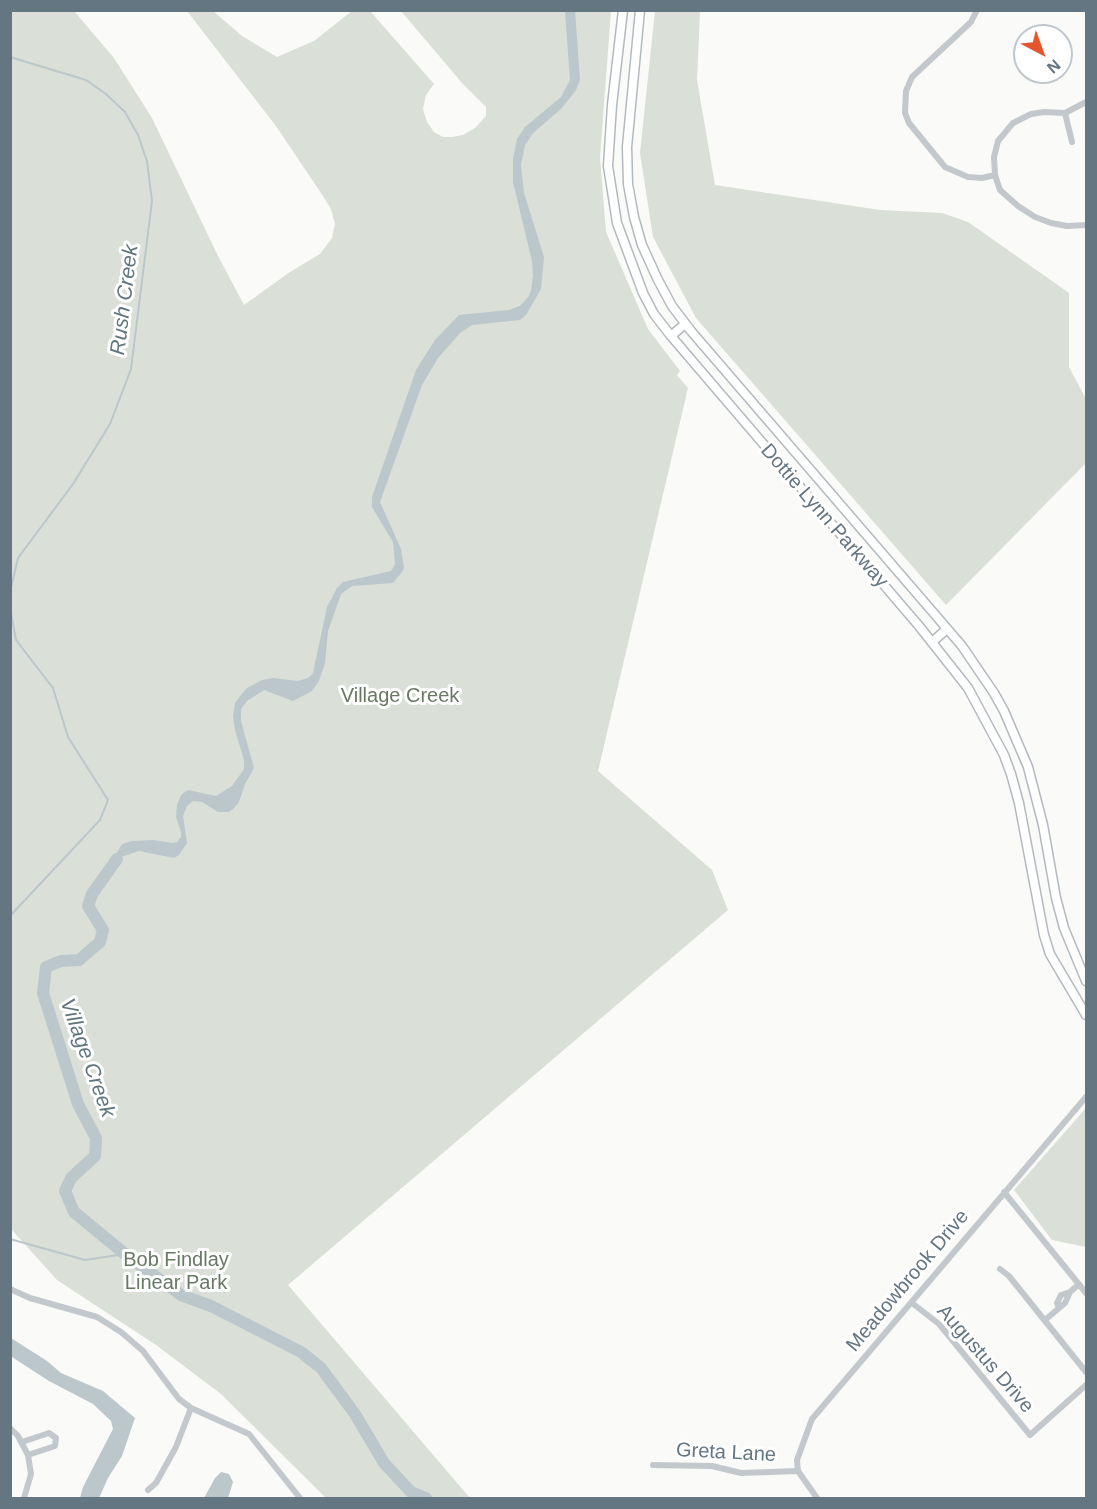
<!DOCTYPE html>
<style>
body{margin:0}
#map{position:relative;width:1097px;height:1509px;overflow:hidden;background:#fafaf8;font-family:Helvetica,sans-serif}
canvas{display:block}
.frame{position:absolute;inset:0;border:12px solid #657683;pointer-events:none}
.north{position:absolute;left:1013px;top:24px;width:60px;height:60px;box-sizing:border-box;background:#fff;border:2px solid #c1c8cd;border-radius:50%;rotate:139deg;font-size:16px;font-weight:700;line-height:24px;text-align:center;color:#657683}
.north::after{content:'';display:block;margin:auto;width:21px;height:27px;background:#e4572e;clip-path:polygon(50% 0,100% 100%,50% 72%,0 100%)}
</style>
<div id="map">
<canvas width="1097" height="1509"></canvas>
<div class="frame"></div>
<div class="north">N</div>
</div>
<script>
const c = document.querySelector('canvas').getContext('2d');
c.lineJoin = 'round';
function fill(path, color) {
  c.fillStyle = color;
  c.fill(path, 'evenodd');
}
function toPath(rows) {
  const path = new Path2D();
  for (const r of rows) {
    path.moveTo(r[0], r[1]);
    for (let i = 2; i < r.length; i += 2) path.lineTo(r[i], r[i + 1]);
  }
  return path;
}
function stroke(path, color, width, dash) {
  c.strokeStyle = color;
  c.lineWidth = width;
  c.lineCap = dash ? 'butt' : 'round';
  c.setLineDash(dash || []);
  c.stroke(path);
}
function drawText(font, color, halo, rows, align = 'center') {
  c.font = font + ' Helvetica,sans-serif';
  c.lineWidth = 6;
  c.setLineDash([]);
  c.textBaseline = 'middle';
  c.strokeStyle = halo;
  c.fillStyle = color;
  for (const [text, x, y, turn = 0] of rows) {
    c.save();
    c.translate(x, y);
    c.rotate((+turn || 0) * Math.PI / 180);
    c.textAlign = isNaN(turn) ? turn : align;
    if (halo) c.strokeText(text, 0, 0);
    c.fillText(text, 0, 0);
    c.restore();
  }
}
fill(toPath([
 [11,11,74,11,114,58,152,118,217,254,244,305,290,272,320,254,332,238,335,224,331,209,323,196,276,126,187,11,213,11,242,36,277,57,314,41,352,11,370,11,434,84,426,95,423,109,427,122,434,132,443,137,452,137,463,135,475,128,486,116,486,107,462,83,401,11,611,11,600,157,606,232,648,329,680,371,677,375,688,388,598,771,712,870,728,910,288,1285,470,1498,326,1498,221,1394,156,1345,57,1280,11,1229],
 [655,11,700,11,697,80,715,185,880,210,942,213,968,222,1069,293,1069,367,1086,399,1086,463,946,605,696,318,653,237,640,153],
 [1086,1108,1086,1247,1052,1240,1014,1190]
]), '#dadfd7');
fill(toPath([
 [565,11,575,11,580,80,576,90,562,108,533,133,525,145,521,165,524,193,544,257,541,289,526,315,520,320,472,325,460,333,438,358,422,385,380,502,401,549,404,568,402,572,393,583,352,586,341,594,328,631,325,663,319,681,312,691,293,701,264,690,247,701,241,709,241,721,254,768,245,784,239,802,233,809,229,812,218,812,202,802,193,801,187,806,183,816,187,843,179,855,174,858,139,851,118,858,107,870,122,844,132,841,153,840,173,843,177,842,181,837,181,832,176,817,177,805,181,795,188,790,216,796,232,786,244,769,244,760,235,730,233,716,235,703,241,695,247,688,262,680,273,678,298,681,308,678,313,673,327,607,337,588,343,582,391,571,395,564,393,542,372,507,372,497,416,370,435,340,459,315,509,310,520,306,529,296,531,290,533,276,532,261,513,182,513,159,517,139,525,127,561,97,570,80],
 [11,1338,47,1361,61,1373,103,1391,135,1418,122,1456,108,1478,99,1498,80,1498,83,1487,113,1429,111,1421,93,1404,49,1381,15,1359,11,1356],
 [221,1472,229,1474,233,1482,228,1498,204,1498,215,1478]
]), '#bbc7cb');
stroke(toPath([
 [10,57,86,80,106,94,125,112,138,135,147,161,152,201,131,369,110,424,73,484,18,558,10,592],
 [10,608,16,640,53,688,68,737,108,800,100,820,10,916],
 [10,1239,85,1260,125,1254]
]), '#bbc7cb', 2);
stroke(toPath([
 [117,859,92,894,88,906,103,930,100,942,79,960,61,961,46,967,43,993,78,1104,96,1138,95,1156,71,1178,65,1191,74,1212,125,1254,181,1295,211,1306,301,1352,321,1368,355,1414,384,1463,411,1492,426,1498]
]), '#bbc7cb', 12);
const secondary = toPath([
 [623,10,612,105,608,166,617,223,643,293,654,314,671,336,919,626,968,688,1004,755,1011,774,1019,803,1044,935,1050,954,1086,1015],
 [640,10,627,147,628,184,634,217,642,245,658,280,672,306,691,331,962,646,994,693,1004,711,1028,767,1043,825,1056,898,1064,928,1086,981],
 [671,336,685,324],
 [932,642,947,629]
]);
stroke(secondary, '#b3babf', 11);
stroke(toPath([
 [977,10,971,22,912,77,906,91,905,113,909,123,945,167,968,177,982,178,995,175],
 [1086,102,1065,113,1044,112,1031,114,1013,123,998,141,994,157,995,175,1000,190,1018,206,1035,217,1051,223,1067,226,1086,225],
 [1065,113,1072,142],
 [1004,1192,1086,1293],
 [1000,1269,1009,1276,1086,1372],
 [10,1289,30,1298,97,1317,121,1332,143,1351,179,1399,191,1408,249,1434,300,1498],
 [912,1303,939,1324,1030,1435,1086,1385],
 [1059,1308,1057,1303,1061,1295,1070,1292,1079,1284],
 [1045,1320,1065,1303,1070,1292],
 [10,1428,18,1436,28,1455,31,1474,24,1498],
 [22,1442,49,1433,56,1438,55,1446,28,1455],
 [653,1465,712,1466,741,1473,798,1471],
 [148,1490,156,1483,176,1447,191,1408],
 [817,1498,798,1471,797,1460,812,1419,1086,1097]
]), '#c3c8cc', 6);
stroke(secondary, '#fff', 8);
drawText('20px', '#657683', '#fff', [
 ["Dottie Lynn Parkway",824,516,49],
 ["Meadowbrook Drive",908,1281,-50],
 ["Augustus Drive",985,1359,49],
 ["Greta Lane",726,1453,3]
]);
drawText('20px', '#687a64', '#fff', [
 ["Village Creek",400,696],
 ["Bob Findlay",176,1260],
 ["Linear Park",176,1283]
]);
drawText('italic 21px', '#60757c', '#fff', [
 ["Rush Creek",125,300,-83],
 ["Village Creek",87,1058,70]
]);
</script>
